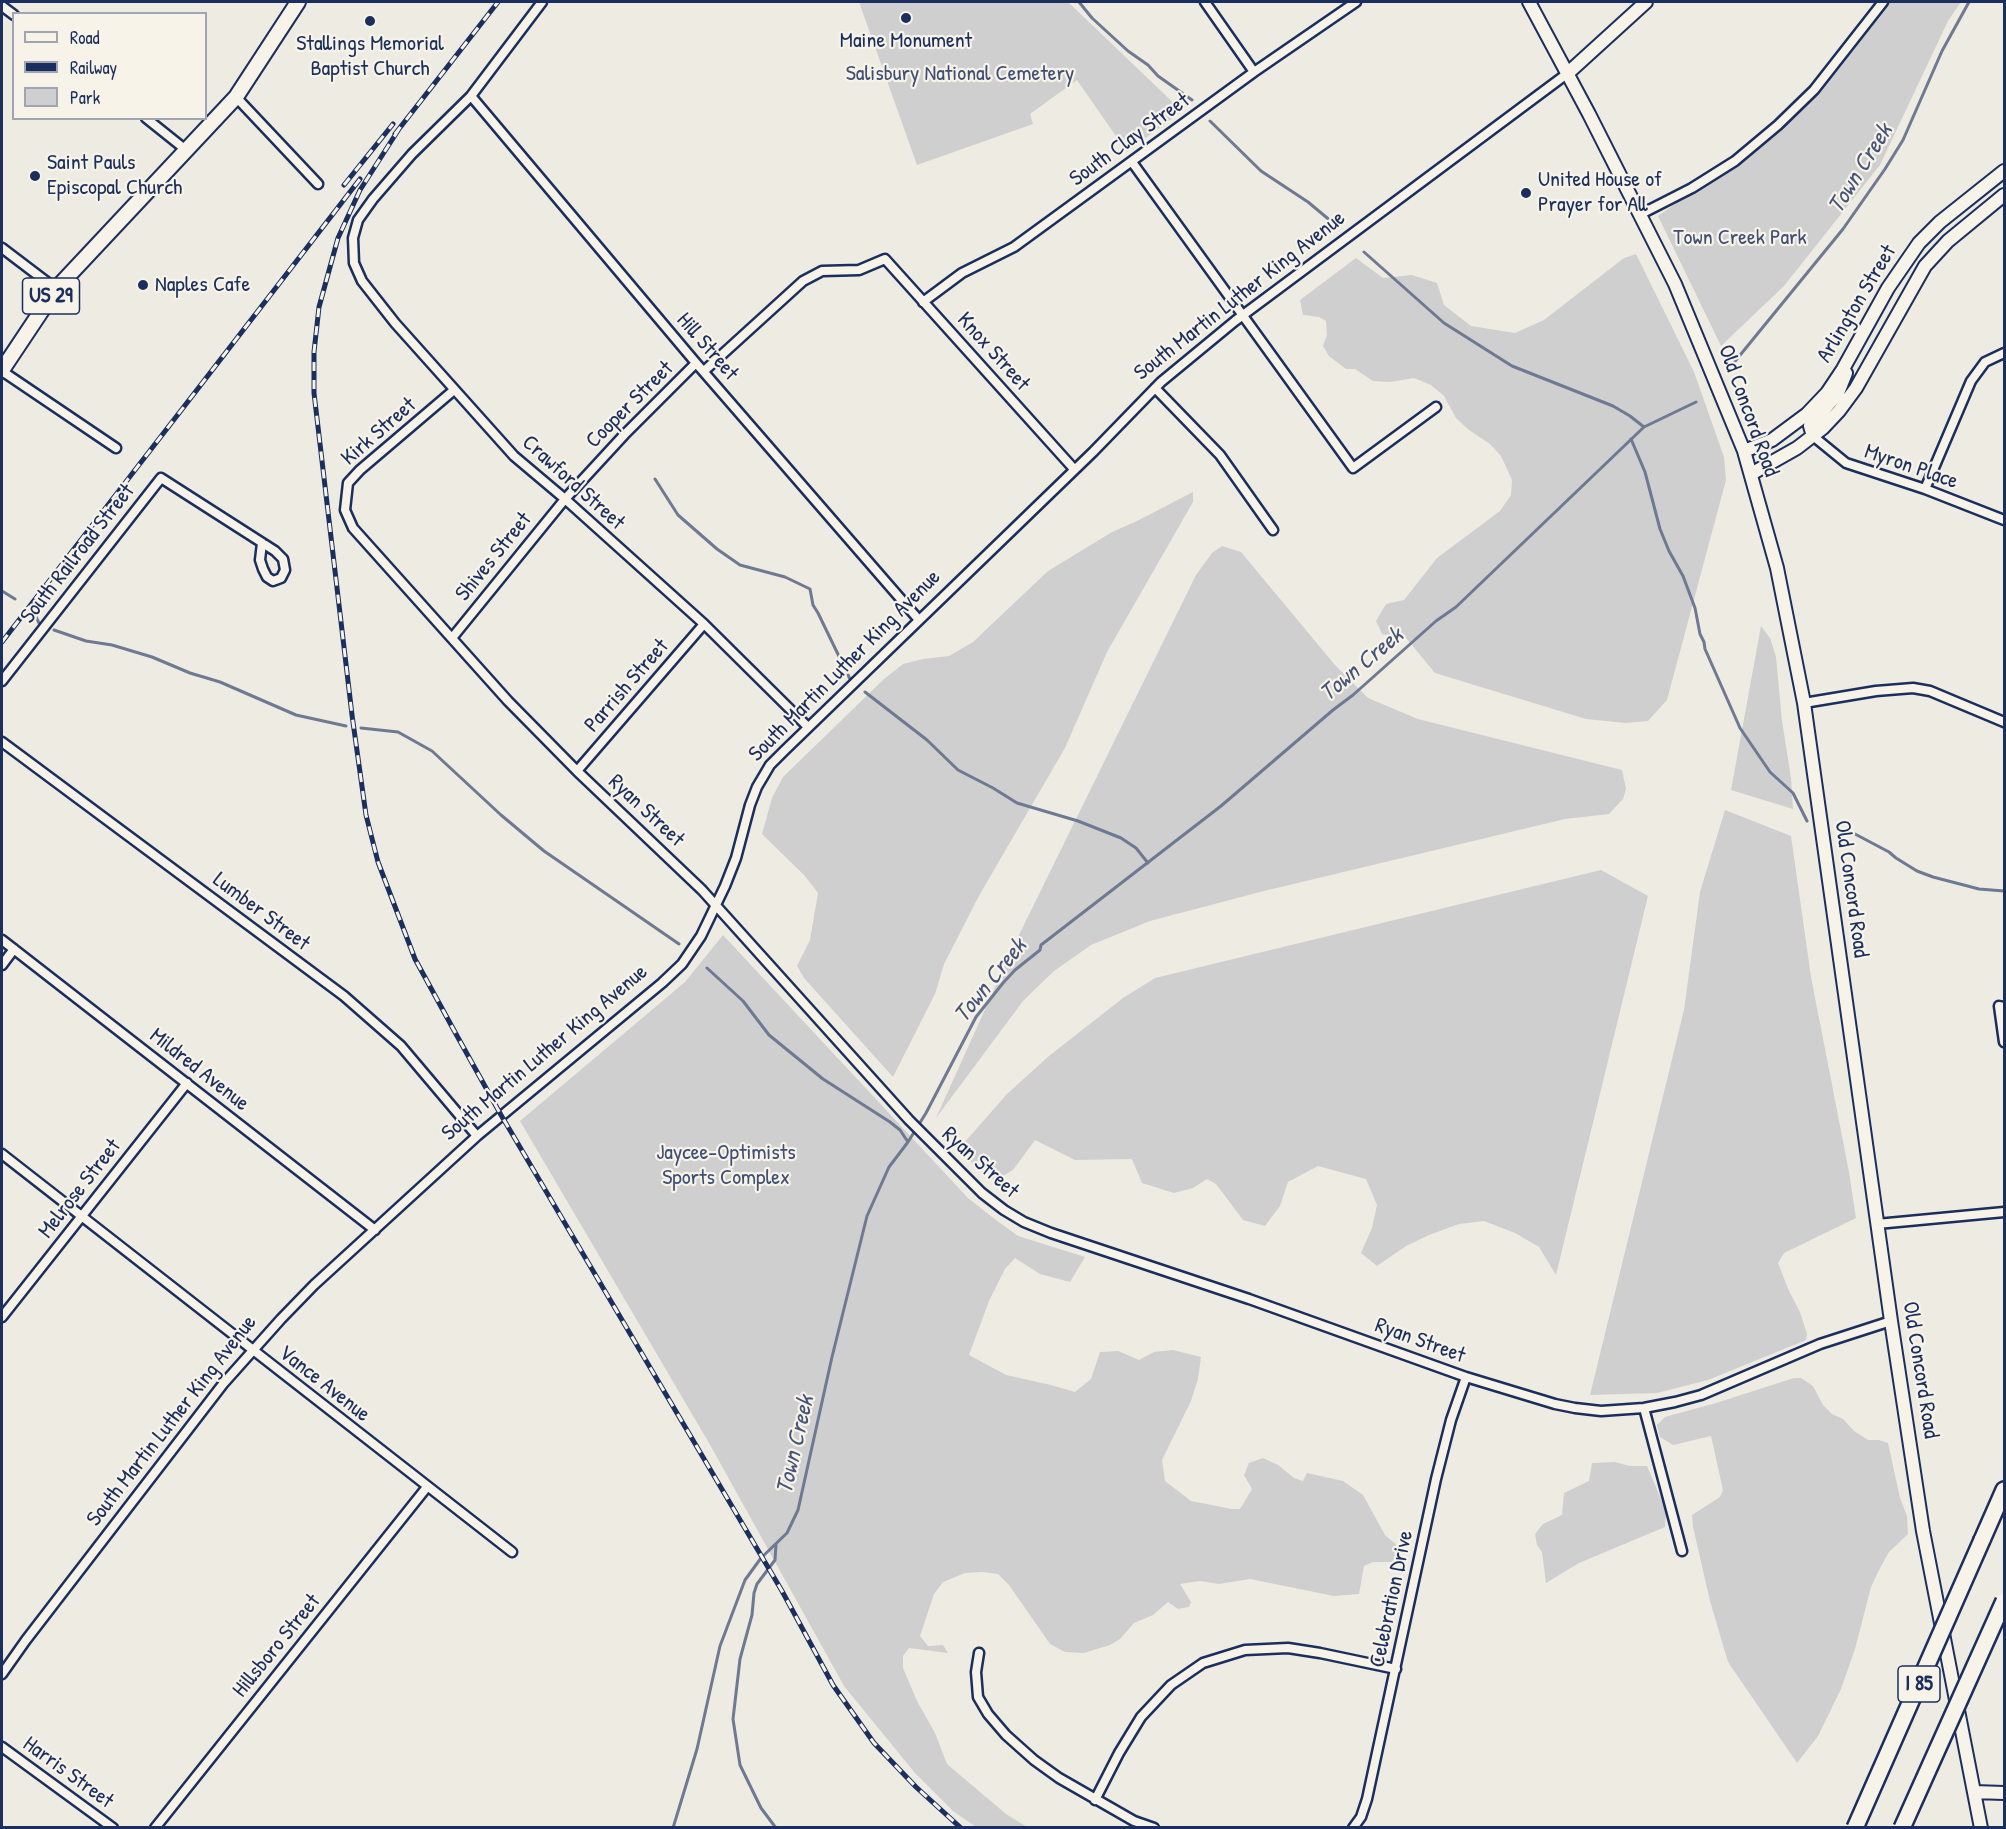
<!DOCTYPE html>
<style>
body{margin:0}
#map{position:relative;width:2006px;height:1829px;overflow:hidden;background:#eeebe2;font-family:"Patrick Hand",sans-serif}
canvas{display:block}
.frame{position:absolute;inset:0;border:3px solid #1b2f5e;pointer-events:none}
.legend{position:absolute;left:12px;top:12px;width:195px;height:108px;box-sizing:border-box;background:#f7f3e8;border:2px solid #9fa5b1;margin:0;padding:8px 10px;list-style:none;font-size:18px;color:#1b2f5e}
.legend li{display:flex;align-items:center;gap:12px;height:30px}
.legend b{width:30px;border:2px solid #9fa5b1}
</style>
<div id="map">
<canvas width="2006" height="1829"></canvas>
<div class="frame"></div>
<ul class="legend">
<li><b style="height:8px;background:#f7f3e8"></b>Road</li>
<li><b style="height:8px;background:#1b2f5e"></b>Railway</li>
<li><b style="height:16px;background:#cfcfcf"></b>Park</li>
</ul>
</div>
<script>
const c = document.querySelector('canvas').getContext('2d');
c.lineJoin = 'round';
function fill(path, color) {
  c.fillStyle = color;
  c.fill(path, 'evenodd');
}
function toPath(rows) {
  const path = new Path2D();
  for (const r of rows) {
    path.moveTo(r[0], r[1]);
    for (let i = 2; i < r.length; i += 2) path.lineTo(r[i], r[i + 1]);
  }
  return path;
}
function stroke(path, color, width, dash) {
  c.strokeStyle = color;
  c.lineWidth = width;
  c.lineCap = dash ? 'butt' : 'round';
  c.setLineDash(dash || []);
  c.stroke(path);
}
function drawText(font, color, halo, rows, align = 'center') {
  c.font = font + ' "Patrick Hand",sans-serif';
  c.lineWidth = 4.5;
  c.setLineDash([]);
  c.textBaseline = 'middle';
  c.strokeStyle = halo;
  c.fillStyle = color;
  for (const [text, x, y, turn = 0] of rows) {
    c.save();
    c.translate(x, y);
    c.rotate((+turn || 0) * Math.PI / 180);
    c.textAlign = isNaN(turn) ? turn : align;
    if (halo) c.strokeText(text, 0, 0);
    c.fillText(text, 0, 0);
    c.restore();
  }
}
fill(toPath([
 [859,2,1068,2,1182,111,1127,152,1077,80,1030,114,1033,124,917,165],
 [1883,2,1961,2,1948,21,1880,165,1784,286,1721,346,1658,216,1735,161,1814,90],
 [1636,254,1694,372,1724,457,1726,480,1667,700,1648,721,1625,723,1586,719,1435,673,1406,638,1382,634,1376,621,1386,604,1404,600,1437,558,1500,511,1511,495,1512,480,1501,456,1490,444,1469,430,1456,418,1444,396,1431,385,1414,378,1390,382,1373,381,1355,369,1346,369,1329,356,1323,346,1327,335,1326,321,1319,317,1303,315,1300,300,1356,258,1383,278,1412,275,1437,283,1444,305,1471,326,1515,333,1544,320,1624,258],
 [1193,492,1193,502,1107,652,1065,748,980,894,944,964,935,994,893,1077,804,978,797,966,810,940,818,893,805,876,762,834,772,798,783,777,884,679,903,664,923,659,949,656,973,642,1048,571,1112,532,1137,521],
 [1222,546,1241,552,1335,665,1368,698,1418,719,1622,770,1626,789,1623,799,1609,814,1565,819,1260,892,1150,921,1091,945,1054,971,1023,1001,936,1118,1015,943,1196,575,1212,553],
 [1761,626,1770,638,1776,657,1782,721,1791,778,1793,809,1731,790],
 [1725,810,1791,836,1811,977,1849,1172,1856,1218,1784,1253,1778,1263,1789,1291,1800,1312,1807,1334,1806,1340,1708,1380,1657,1393,1590,1395,1684,1010,1700,892],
 [1601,870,1648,896,1556,1275,1539,1247,1515,1233,1484,1221,1459,1224,1429,1235,1406,1246,1377,1266,1361,1253,1372,1228,1377,1205,1366,1179,1318,1166,1288,1182,1280,1206,1265,1226,1243,1220,1216,1184,1207,1179,1193,1188,1174,1193,1142,1183,1132,1159,1075,1160,1035,1140,1013,1170,995,1181,957,1151,1007,1094,1049,1056,1123,998,1155,978],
 [723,935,968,1198,992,1217,1018,1236,1085,1257,1070,1282,1040,1274,1015,1258,1005,1269,989,1301,969,1355,1006,1375,1051,1385,1075,1392,1091,1379,1100,1352,1118,1351,1139,1360,1154,1352,1173,1350,1201,1357,1198,1379,1191,1401,1162,1460,1165,1481,1191,1501,1232,1509,1240,1509,1252,1489,1244,1475,1249,1463,1263,1458,1278,1465,1294,1478,1303,1481,1307,1473,1343,1481,1363,1495,1385,1535,1400,1548,1394,1562,1373,1562,1364,1566,1359,1594,1334,1596,1250,1579,1219,1584,1200,1581,1180,1584,1191,1602,1189,1607,1178,1609,1168,1602,1153,1615,1134,1623,1120,1639,1110,1645,1084,1653,1065,1652,1050,1644,1009,1585,998,1574,982,1572,965,1573,943,1582,934,1594,920,1636,928,1646,943,1645,948,1653,909,1648,903,1656,903,1668,917,1701,935,1733,947,1764,1006,1814,1027,1827,976,1827,953,1811,915,1773,844,1686,709,1443,520,1121,685,982],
 [1794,1378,1801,1378,1813,1386,1823,1405,1832,1414,1843,1419,1854,1431,1868,1440,1879,1440,1888,1443,1900,1498,1907,1516,1908,1534,1889,1552,1879,1570,1871,1587,1855,1649,1841,1689,1818,1736,1797,1763,1728,1662,1710,1601,1693,1527,1692,1515,1720,1497,1723,1490,1711,1436,1673,1445,1660,1437,1657,1425,1665,1417,1716,1403],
 [1615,1462,1629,1466,1647,1466,1666,1511,1665,1527,1579,1563,1546,1583,1542,1552,1537,1545,1535,1534,1543,1524,1562,1515,1564,1493,1589,1481,1592,1463]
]), '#cfcfcf');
stroke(toPath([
 [1079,2,1092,18,1128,51,1148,65,1158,76,1192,100],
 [1210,121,1261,171,1308,202,1332,222],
 [1364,252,1444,323,1512,366,1613,406,1630,416,1644,427],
 [1732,365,1843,229,1885,169,1903,140,1942,51,1969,2],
 [1631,439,1645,472,1660,529,1669,551,1683,576,1695,608,1700,634,1704,642,1705,649,1740,728,1770,772,1793,793,1807,821],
 [655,479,678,515,717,549,740,565,785,577,810,589,813,605,818,613,850,679],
 [2,591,15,599],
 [35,615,39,623],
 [54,630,86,641,112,645,152,657,190,673,220,682,296,715,346,726],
 [865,692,927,740,958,770,993,788,1017,803,1078,821,1121,838,1136,848,1148,863],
 [361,728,398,732,432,751,501,815,544,851,679,944],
 [1839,830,1855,834,1889,852,1896,858,1917,871,1933,877,1979,889,2004,891],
 [707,968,743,1001,769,1035,823,1079,890,1122,900,1130,908,1142],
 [673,1828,697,1749,720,1646,745,1580,761,1558,787,1533,798,1510,832,1357,867,1216,889,1167,908,1142,926,1113,976,1017,1003,983,1015,970,1040,950,1041,945,1221,806,1333,710,1353,695,1436,621,1456,607,1644,427,1696,402],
 [776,1828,761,1808,740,1765,733,1719,740,1659,752,1615,754,1593,757,1584,775,1560,776,1545]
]), '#6e7992', 3);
const street = toPath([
 [542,2,471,96,412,154,373,199,358,220,353,238,354,263,362,281,395,323,514,456,565,499,704,624,808,727],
 [1205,2,1254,72],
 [2,6,14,15],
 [471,96,696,363,919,620],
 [236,97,318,184],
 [146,118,186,150],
 [1132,162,1353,468,1436,407],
 [1641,214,1692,188,1735,161,1778,125,1814,90,1883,2],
 [2,248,56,289],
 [923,302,962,273,1014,247,1254,72,1356,2],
 [2,371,116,448],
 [704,371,803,281,822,271,859,270,885,259,1074,469],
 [1155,388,1220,455,1273,530],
 [454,390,360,470,348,483,345,510,353,528,508,701,577,771,702,890,909,1120,982,1193,1004,1210,1024,1222,1051,1233,1249,1299,1466,1377,1555,1404,1575,1408,1601,1411,1644,1408,1675,1402,1701,1395,1820,1344,1891,1321],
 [1813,436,1846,463,1925,489,2004,520],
 [1925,489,1971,381,1985,362,2004,353],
 [452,638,565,499,624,435,696,363],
 [2,681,161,478,275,551,283,559,285,570,281,578,273,581,267,577,263,569,260,560,262,543],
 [1804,703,1876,691,1913,688,1930,691,2004,722],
 [2,742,344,996,401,1046,477,1136],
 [577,771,704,624],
 [2,940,375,1230],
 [2,965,14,949],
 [2004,1007,1999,1006,2004,1042],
 [2,1154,512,1552],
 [1877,1224,2004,1212],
 [2,1317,187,1083],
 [1644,1408,1682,1551],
 [979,1653,976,1672,978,1697,988,1714,1006,1735,1034,1760,1059,1778,1134,1821,1154,1828],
 [2,1674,26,1640,223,1384,281,1319,314,1285,477,1136,662,983,682,964,701,936,725,886,736,858,750,805,757,787,770,765,784,751,1093,452,1161,382,1235,321,1568,73],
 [2,1747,113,1828],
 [1095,1800,1119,1753,1141,1717,1171,1685,1203,1663,1245,1650,1288,1648,1320,1653,1396,1669],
 [155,1828,427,1487],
 [1353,1828,1361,1817,1367,1799,1436,1479,1451,1420,1466,1377]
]);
const secondary = toPath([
 [1529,2,1589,114,1675,284,1744,451,1777,568,1804,703,1891,1321,1923,1531,1981,1828],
 [1568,73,1646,2],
 [1813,436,1810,426,1838,393,1846,373],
 [1744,451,1772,440,1807,414,1827,393,1843,369,1888,288,1919,243,1940,222,2004,171],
 [1751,474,1797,448,1823,428,1839,411,1856,388,1925,266,1948,241,2004,195],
 [1974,1792,2004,1793]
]);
const primary = toPath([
 [2,370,56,289,236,97,298,2]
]);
const highway = toPath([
 [1982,1540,2004,1490]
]);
stroke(street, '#1b2f5e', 13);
stroke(secondary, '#1b2f5e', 16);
stroke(primary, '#1b2f5e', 18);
stroke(highway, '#1b2f5e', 20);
stroke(street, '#f7f3e8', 8);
stroke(secondary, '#f7f3e8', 12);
stroke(primary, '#f7f3e8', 14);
stroke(highway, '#f7f3e8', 15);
const rail = toPath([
 [399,129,360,190,338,238,319,307,314,352,314,393,352,715,366,815,378,862,415,959,456,1034,501,1115,782,1591,833,1685,874,1743,916,1787,961,1828],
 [395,134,498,2],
 [344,185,393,124],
 [2,642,360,179]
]);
stroke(rail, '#1b2f5e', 5);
stroke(rail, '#f7f3e8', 3, [9]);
const highwayBridge = toPath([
 [1855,1828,1982,1540],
 [1902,1828,2004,1601]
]);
stroke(highwayBridge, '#1b2f5e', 20, []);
stroke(highwayBridge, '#f7f3e8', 15);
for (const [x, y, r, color] of [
 [906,18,6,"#1b2f5e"],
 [370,21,6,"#1b2f5e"],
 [35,176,6,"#1b2f5e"],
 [1526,193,6,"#1b2f5e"],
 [143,285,6,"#1b2f5e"]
]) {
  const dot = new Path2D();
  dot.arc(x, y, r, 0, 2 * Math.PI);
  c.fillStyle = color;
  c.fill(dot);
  stroke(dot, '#f7f3e8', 2);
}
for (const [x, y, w] of [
 [51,296,57],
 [1919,1684,42]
]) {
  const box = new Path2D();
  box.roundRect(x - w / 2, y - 18, w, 36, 4.5);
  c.fillStyle = '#f7f3e8';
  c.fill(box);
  stroke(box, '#1b2f5e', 1.5);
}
drawText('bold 21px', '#1b2f5e', null, [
 ["US 29",51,296],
 ["I 85",1919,1684]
]);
drawText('22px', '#1b2f5e', '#f7f3e8', [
 ["Maine Monument",906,41,"center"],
 ["Stallings Memorial",370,44,"center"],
 ["Baptist Church",370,69,"center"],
 ["Saint Pauls",47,163],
 ["Episcopal Church",47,188],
 ["United House of",1538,180],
 ["Prayer for All",1538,205],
 ["Naples Cafe",155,285]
], 'left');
drawText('22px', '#3f4f75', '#f7f3e8', [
 ["Salisbury National Cemetery",960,74],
 ["Town Creek Park",1740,238],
 ["Jaycee-Optimists",726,1153],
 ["Sports Complex",726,1178]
]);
drawText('22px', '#1b2f5e', '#f7f3e8', [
 ["South Clay Street",1130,140,-36],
 ["South Martin Luther King Avenue",1240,296,-38],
 ["Arlington Street",1857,304,-59],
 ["Hill Street",707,347,49],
 ["Knox Street",993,352,48],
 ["Cooper Street",630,405,-45],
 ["Old Concord Road",1748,411,70],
 ["Kirk Street",379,432,-41],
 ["Myron Place",1911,467,19],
 ["Crawford Street",573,483,42],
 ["South Railroad Street",78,554,-52],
 ["Shives Street",494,557,-51],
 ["South Martin Luther King Avenue",845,666,-45],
 ["Parrish Street",627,686,-49],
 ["Ryan Street",646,811,43],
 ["Old Concord Road",1851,889,82],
 ["Lumber Street",261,912,37],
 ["South Martin Luther King Avenue",545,1053,-40],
 ["Mildred Avenue",199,1070,38],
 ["Ryan Street",980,1163,42],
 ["Melrose Street",80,1189,-52],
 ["Ryan Street",1420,1341,20],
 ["Old Concord Road",1920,1370,81],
 ["Vance Avenue",324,1384,38],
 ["South Martin Luther King Avenue",172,1421,-52],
 ["Celebration Drive",1392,1599,-78],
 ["Hillsboro Street",277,1646,-51],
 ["Harris Street",68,1773,36]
]);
drawText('italic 24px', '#455478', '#f7f3e8', [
 ["Town Creek",1861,169,-58],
 ["Town Creek",1362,665,-40],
 ["Town Creek",991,981,-51],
 ["Town Creek",796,1445,-77]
]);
</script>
